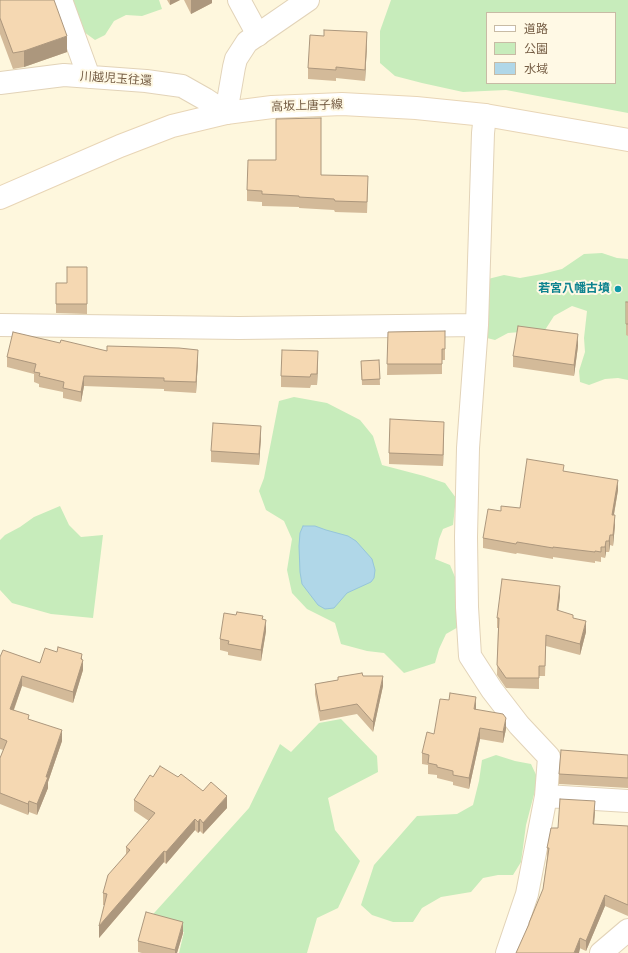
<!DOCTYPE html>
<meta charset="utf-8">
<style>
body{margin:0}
#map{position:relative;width:628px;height:953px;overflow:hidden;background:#fef7dd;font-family:"Open Sans","Noto Sans JP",sans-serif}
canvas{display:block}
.legend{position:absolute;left:486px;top:12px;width:130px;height:72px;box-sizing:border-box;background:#fff9e5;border:1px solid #c8bba5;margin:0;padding:5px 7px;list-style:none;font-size:12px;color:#755d44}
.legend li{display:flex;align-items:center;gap:8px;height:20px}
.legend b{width:20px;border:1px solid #c8bba5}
</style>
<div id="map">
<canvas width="628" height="953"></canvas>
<ul class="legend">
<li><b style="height:5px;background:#fff"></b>道路</li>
<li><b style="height:11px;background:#c7ecbb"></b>公園</li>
<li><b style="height:11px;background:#b0d7e8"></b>水域</li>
</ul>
</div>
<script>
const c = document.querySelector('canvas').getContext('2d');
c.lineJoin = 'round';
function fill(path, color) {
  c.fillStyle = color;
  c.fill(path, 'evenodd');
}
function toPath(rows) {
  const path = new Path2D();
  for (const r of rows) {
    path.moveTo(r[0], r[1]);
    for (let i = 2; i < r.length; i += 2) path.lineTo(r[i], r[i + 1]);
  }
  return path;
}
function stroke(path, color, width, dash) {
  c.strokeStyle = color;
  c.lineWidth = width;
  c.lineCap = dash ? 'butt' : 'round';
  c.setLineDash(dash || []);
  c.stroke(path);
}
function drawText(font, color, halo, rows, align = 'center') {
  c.font = font + ' "Open Sans","Noto Sans JP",sans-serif';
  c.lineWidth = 4;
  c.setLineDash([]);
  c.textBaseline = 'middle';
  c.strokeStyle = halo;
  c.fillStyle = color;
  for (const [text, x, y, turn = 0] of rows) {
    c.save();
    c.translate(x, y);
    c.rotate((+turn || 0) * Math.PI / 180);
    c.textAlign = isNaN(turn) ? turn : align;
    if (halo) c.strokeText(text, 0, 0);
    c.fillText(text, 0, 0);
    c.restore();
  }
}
fill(toPath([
 [71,0,159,0,162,9,142,16,126,15,114,21,105,35,95,40,84,32],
 [391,0,628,0,628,113,506,90,463,92,422,83,395,76,380,63,380,31],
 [487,13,615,13,615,83,487,83],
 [602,253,617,258,628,259,628,380,618,378,605,379,589,385,580,382,579,371,585,352,584,338,587,311,572,306,554,316,545,330,508,333,495,340,483,337,488,279,504,275,520,278,542,274,562,269,584,254],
 [294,397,327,403,360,420,373,436,382,465,424,476,445,483,456,498,453,525,443,529,439,539,435,559,450,565,455,577,460,626,446,634,439,649,435,663,404,673,384,653,367,651,341,644,335,623,307,609,292,593,287,570,292,539,284,521,266,510,259,491,264,478,279,401],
 [60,506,69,525,81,537,103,535,93,618,51,614,12,603,0,590,0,540,5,535,20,527,34,517],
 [341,719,377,756,378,772,328,798,335,830,360,861,338,908,317,918,307,953,179,953,184,932,146,922,249,808,280,744,291,752,319,723],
 [496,755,515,761,531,764,538,779,526,825,521,862,513,875,498,875,483,878,471,892,441,897,422,908,413,922,393,922,372,915,361,905,374,865,417,816,457,814,473,805,479,781,482,760]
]), '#c7ecbb');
const water = toPath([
 [303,526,315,526,326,530,348,536,356,541,372,559,375,570,374,578,371,582,347,593,334,608,325,609,318,605,302,584,300,572,299,546,300,533,303,526]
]);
fill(water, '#b0d7e8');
stroke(water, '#96c5db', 1);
const minor = toPath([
 [61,0,89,77],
 [239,0,258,35],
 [0,83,64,75,146,81,182,86,205,99,226,113],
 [485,115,483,133,477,325,468,448,466,537,467,607,470,656,492,690,519,725,549,757,546,796,527,894,507,953],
 [0,325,239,328,477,325],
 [546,796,628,801],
 [601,953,628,930]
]);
const tertiary = toPath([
 [226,113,234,67,236,59,247,42,308,0]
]);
const secondary = toPath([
 [0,198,120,146,172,126,226,113,272,107,342,104,416,108,485,115,628,140]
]);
stroke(minor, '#e2d3b8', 24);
stroke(tertiary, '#e2d3b8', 24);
stroke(secondary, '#e8d5b6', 24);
stroke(minor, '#fff', 22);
stroke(tertiary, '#fff', 22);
stroke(secondary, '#fff', 22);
fill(toPath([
 [0,0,67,52,24,67,13,69,0,34],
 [167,0,180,0,170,5],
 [184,0,212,0,212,3,191,14],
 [367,44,365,81,336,78,336,81,308,79,308,68],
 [321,175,368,187,367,213,335,212,334,210,299,208,299,207,262,206,262,202,247,201,247,190],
 [87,267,87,314,56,313,56,283,67,283],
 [626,302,628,302,628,336,626,335],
 [445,331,445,360,442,360,442,374,387,375,388,332],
 [60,343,107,351,198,360,196,393,164,391,164,389,84,386,81,402,63,398,63,392,39,387,39,384,34,382,34,374,7,367,7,357],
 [578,346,574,376,513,367,513,356],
 [379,360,380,385,362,385,361,361],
 [318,363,317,385,311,385,310,388,281,387,281,376],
 [444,433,443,466,389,464,389,453],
 [261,437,259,465,211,462,211,451],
 [564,471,618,490,614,515,615,525,613,546,610,545,609,552,606,552,605,558,601,557,601,562,595,561,595,563,553,557,553,559,517,553,516,554,483,548,483,538,501,511,520,508],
 [560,596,558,611,573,618,586,632,580,655,546,646,545,676,539,676,539,689,506,688,497,675,498,628,497,628,497,618],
 [236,615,263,619,266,631,261,661,228,655,228,652,220,650,220,639],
 [0,657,40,663,82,659,83,670,73,703,22,686,14,710,29,719,62,741,48,782,48,788,37,815,29,812,28,815,0,804,0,758,3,750,0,749],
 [363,676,383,686,373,732,357,714,320,721,315,694,315,684,338,680,338,677],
 [476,708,476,710,506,729,503,743,480,739,469,789,453,785,453,782,437,778,437,775,428,774,428,765,422,764,422,753],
 [628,755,628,788,559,784,559,774],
 [153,777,178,777,203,791,227,808,203,834,200,831,198,833,195,830,166,864,164,862,99,938,105,905,103,905,103,893,126,854,126,847,149,821,134,811,134,800],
 [595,811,594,825,628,826,628,916,605,906,586,951,529,925,529,923,543,889,547,858,547,848,558,828],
 [183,933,177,953,142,953,138,952,138,941]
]), '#d3ba99');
fill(toPath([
 [170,0,180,0,170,5],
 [191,0,212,0,212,3,191,14],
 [367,32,367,44,365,81,365,70],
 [67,36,67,52,24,67,24,51],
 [578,334,578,346,574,376,574,365],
 [198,350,198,360,196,393,196,382],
 [318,351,318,363,317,385,317,374],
 [84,376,84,386,81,402,81,392],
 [444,422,444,433,443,466,443,455],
 [261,426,261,437,259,465,259,454],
 [618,480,618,490,612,525,612,515],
 [615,515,615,525,613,546,613,535],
 [610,535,610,545,609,552,609,541],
 [606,541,606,552,605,558,605,547],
 [560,586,560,596,557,621,557,610],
 [266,620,266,631,261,661,261,650],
 [586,621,586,632,580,655,580,644],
 [82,654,82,663,83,660,83,670,73,703,73,692],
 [22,676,22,686,10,720,10,709],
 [383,676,383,686,373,732,373,722],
 [476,697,476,708,474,720,474,709],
 [506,718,506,729,503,743,503,732],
 [480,728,480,739,469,789,469,778],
 [62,730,62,741,48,782,48,788,37,815,37,804],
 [227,796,227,808,203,834,203,823],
 [29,801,29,812,28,815,28,804],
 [595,801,595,811,593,835,593,824],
 [195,819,195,830,166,864,166,852],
 [200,819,200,831,198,833,198,822],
 [164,851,164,862,99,938,99,926],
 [605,895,605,906,586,951,586,941],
 [183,922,183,933,177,953,175,953,175,950],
 [580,938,580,949,579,953,574,953]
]), '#ac977d');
const building = toPath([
 [0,0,54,0,67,36,24,51,13,53,0,18,0,0],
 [324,30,367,32,365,70,336,67,336,70,308,68,310,35,324,36,324,30],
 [321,118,321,175,368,176,367,202,335,201,334,199,299,197,299,196,262,194,262,191,247,190,248,160,276,160,276,119,321,118],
 [67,267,87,267,87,304,56,304,56,283,67,283,67,267],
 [626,302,628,302,628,324,626,324,626,302],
 [518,326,578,334,574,365,513,356,518,326],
 [445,331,445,349,442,349,442,364,387,364,388,332,445,331],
 [13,332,60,343,61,340,107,351,107,346,179,348,198,350,196,382,164,381,164,378,84,376,81,392,63,388,64,382,39,376,40,373,34,372,36,364,7,357,13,332],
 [282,350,318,351,317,374,311,374,310,377,281,376,282,350],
 [379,360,380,379,362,380,361,361,379,360],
 [390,419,444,422,443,455,389,453,390,419],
 [213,423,261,426,259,454,211,451,213,423],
 [527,459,564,465,563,471,618,480,612,515,615,515,613,535,610,535,609,541,606,541,605,547,601,547,601,552,595,551,595,552,553,547,553,548,517,542,516,544,483,538,488,509,501,511,501,506,520,508,527,459],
 [502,579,560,586,557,610,573,615,573,618,586,621,580,644,546,635,545,666,539,666,539,678,506,678,497,665,499,618,497,618,502,579],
 [237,612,263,616,262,619,266,620,261,650,228,644,229,641,220,639,224,613,236,615,237,612],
 [58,647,82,654,81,659,83,660,73,692,22,676,10,709,29,715,28,719,62,730,46,777,48,777,37,804,29,801,28,804,0,793,0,758,7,741,0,738,0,657,3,650,40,663,45,648,57,652,58,647],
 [362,673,363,676,383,676,373,722,357,704,320,711,315,684,338,680,338,677,362,673],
 [450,693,476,697,474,709,503,714,506,718,503,732,480,728,469,778,453,775,453,771,437,767,437,765,428,763,429,755,422,753,427,732,434,734,440,699,449,700,450,693],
 [561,750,628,755,628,778,559,774,561,750],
 [160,766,178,777,181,774,203,791,211,782,227,796,203,823,200,819,198,822,195,819,166,852,164,851,99,926,107,894,103,893,108,875,130,850,126,847,155,813,134,800,150,775,153,777,160,766],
 [560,799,595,801,593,824,628,826,628,905,605,895,586,941,580,938,574,953,516,953,529,924,529,923,543,889,549,848,547,848,551,828,558,828,560,799],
 [146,912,183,922,175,950,138,941,146,912]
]);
fill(building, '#f5d8b2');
stroke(building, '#ac977d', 1);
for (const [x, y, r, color] of [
 [618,289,4,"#0f9aa8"]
]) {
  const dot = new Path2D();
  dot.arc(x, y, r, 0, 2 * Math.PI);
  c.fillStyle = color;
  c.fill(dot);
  stroke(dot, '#fff9e5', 1.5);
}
drawText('12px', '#755d44', '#fff9e5', [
 ["川越児玉往還",116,79,4],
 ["高坂上唐子線",307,106,-2]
]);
drawText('bold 12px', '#0d838f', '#fff9e5', [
 ["若宮八幡古墳",610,289]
], 'right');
</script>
